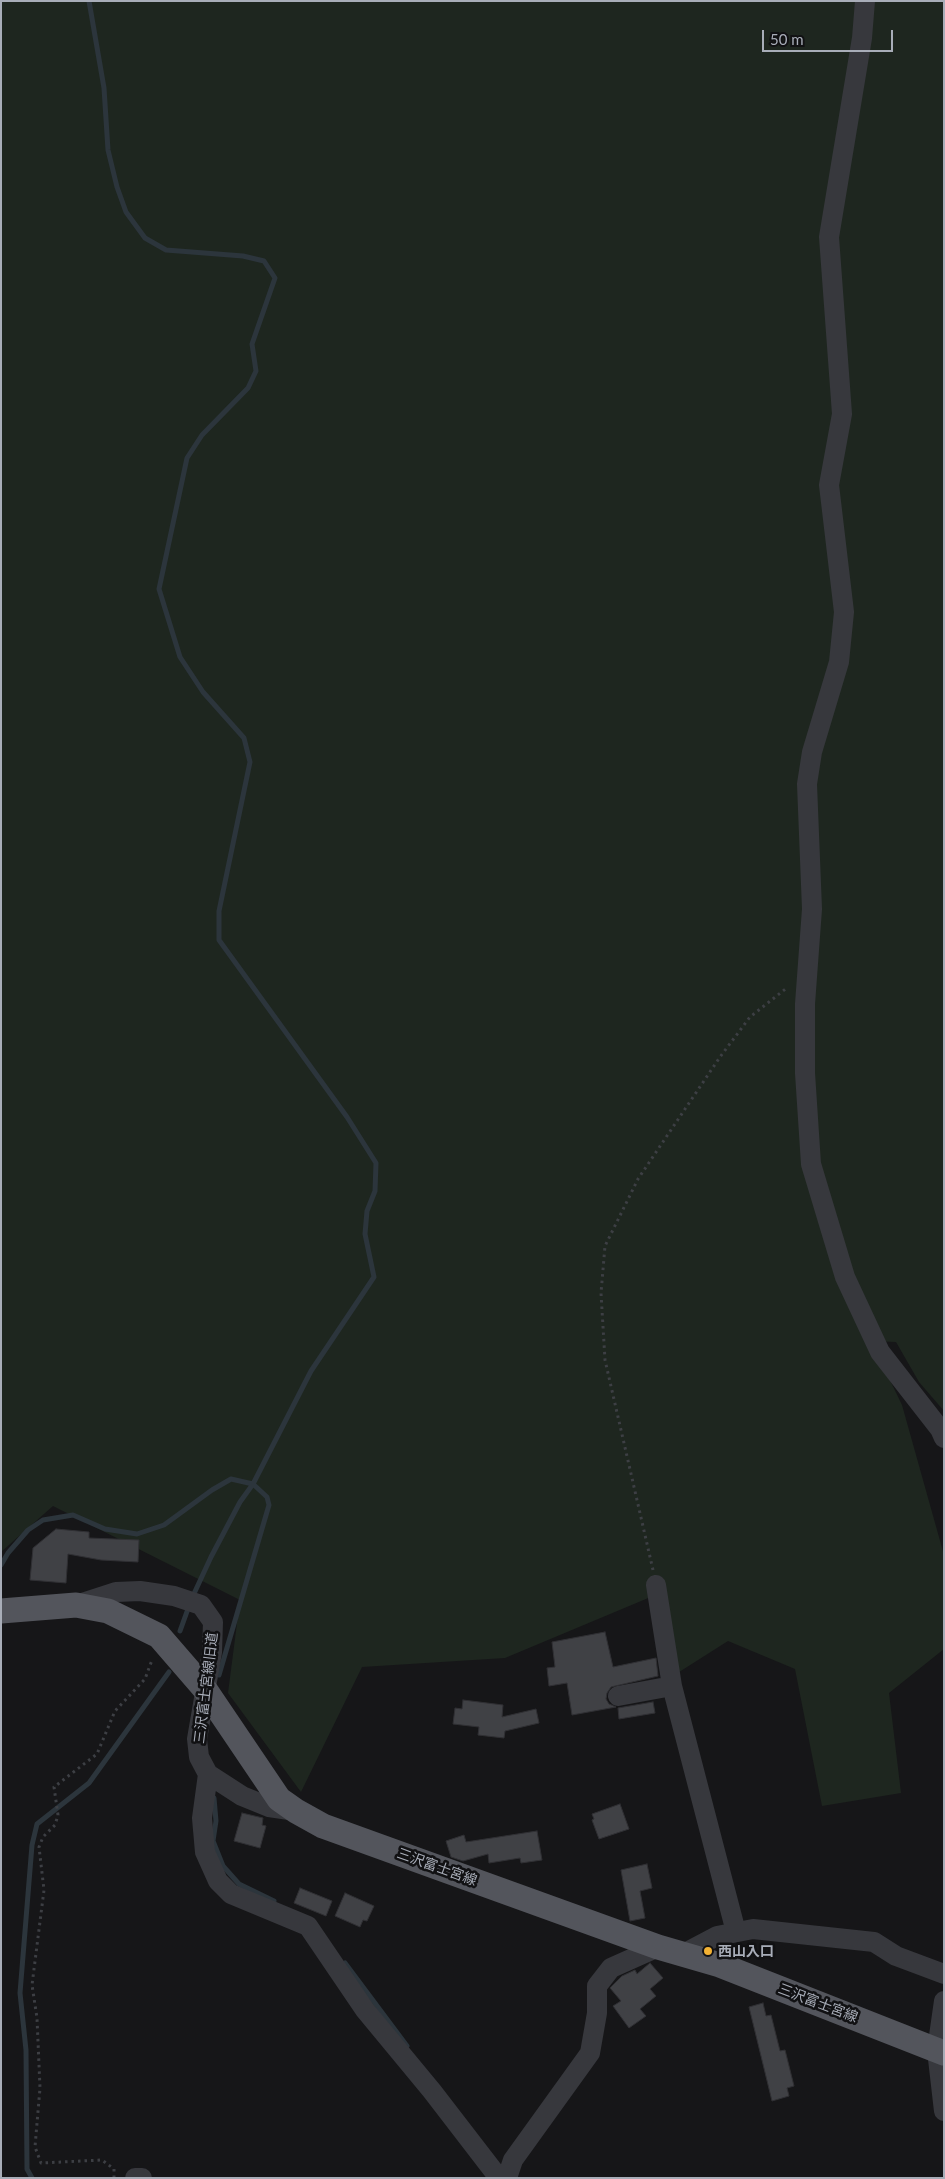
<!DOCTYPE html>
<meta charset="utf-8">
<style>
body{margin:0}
#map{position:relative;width:945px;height:2179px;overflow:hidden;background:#161618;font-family:Lato,sans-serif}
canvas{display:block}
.frame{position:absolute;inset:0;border:2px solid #a8adb8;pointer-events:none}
.scale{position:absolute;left:762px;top:30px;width:131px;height:22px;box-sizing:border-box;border:2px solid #a8adb8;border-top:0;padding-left:6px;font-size:15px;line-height:18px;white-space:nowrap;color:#a8adb8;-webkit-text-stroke:4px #111113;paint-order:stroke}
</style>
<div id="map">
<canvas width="945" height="2179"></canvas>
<div class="frame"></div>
<div class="scale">50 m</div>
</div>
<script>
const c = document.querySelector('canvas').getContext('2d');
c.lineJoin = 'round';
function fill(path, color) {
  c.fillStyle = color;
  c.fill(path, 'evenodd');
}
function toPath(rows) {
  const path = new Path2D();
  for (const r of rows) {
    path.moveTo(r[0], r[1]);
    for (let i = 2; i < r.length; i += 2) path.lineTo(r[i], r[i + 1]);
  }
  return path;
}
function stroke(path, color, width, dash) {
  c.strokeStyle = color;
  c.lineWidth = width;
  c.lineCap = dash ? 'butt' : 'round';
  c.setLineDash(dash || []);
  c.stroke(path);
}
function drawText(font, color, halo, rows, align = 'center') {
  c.font = font + ' Lato,"Noto Sans JP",sans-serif';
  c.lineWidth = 5;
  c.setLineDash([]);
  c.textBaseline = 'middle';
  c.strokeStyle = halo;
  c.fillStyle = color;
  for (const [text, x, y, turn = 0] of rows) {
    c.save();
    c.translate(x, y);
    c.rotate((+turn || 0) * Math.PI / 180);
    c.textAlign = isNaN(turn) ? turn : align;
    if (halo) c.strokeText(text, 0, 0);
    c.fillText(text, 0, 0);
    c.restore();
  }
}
fill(toPath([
 [1,1,944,1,944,1411,919,1382,896,1342,871,1341,902,1405,944,1555,944,1649,889,1693,901,1793,822,1806,795,1669,728,1641,676,1674,665,1591,505,1658,362,1667,301,1792,228,1693,240,1600,53,1506,1,1552]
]), '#1e261f');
stroke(toPath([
 [89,1,104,88,108,150,117,187,126,212,145,238,166,250,243,256,264,261,275,278,252,344,256,371,248,388,202,435,187,458,159,589,180,657,203,692,244,738,250,762,219,911,219,940,347,1117,376,1163,375,1191,367,1211,365,1234,374,1277,311,1371,253,1484,240,1502,211,1557,192,1598],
 [1,1565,8,1553,28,1530,43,1520,73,1515,105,1529,137,1534,164,1525,212,1490,231,1479,253,1484,267,1497,269,1505,219,1675],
 [180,1631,189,1606],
 [214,1798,216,1821,213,1841,223,1866,239,1884,274,1901],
 [345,1963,407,2046],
 [32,2178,27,2169,26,2050,20,1993,32,1845,37,1824,89,1783,169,1672]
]), '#2c353c', 5);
const building = toPath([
 [56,1529,89,1532,89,1538,139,1540,138,1562,101,1560,68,1554,66,1583,30,1580,33,1548,56,1529],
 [605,1632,613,1667,656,1658,658,1676,611,1687,607,1693,606,1699,609,1704,616,1707,572,1715,567,1683,549,1686,547,1668,555,1667,552,1642,605,1632],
 [463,1700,503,1705,502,1717,536,1709,539,1723,505,1731,504,1738,478,1735,479,1727,453,1724,455,1708,462,1709,463,1700],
 [653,1702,655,1713,619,1719,618,1708,653,1702],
 [620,1804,629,1829,599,1839,592,1820,594,1819,592,1814,620,1804],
 [242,1813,263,1818,262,1825,266,1826,260,1848,234,1841,242,1813],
 [537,1831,542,1860,521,1863,520,1858,489,1863,488,1854,463,1861,451,1857,446,1841,464,1835,466,1842,537,1831],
 [647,1864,652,1888,640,1891,645,1918,630,1921,621,1870,647,1864],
 [300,1888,332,1901,326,1916,294,1903,300,1888],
 [345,1893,374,1906,367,1921,363,1920,360,1927,335,1916,345,1893],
 [650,1963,663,1978,650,1989,656,1996,640,2009,646,2016,629,2028,613,2006,621,2001,610,1988,622,1976,635,1970,637,1974,650,1963],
 [763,2003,766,2016,771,2015,780,2051,785,2050,794,2086,787,2088,789,2096,772,2101,749,2007,763,2003]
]);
fill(building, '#404145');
stroke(building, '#303034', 1);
stroke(toPath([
 [653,1570,605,1360,601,1293,605,1246,638,1179,720,1057,750,1017,788,987],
 [114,2178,114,2169,102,2160,41,2163,35,2147,40,2088,37,2018,32,1985,44,1890,39,1847,43,1837,55,1825,58,1815,54,1787,97,1754,115,1711,145,1679,152,1660]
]), '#3d3f44', 3, [2.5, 4]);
stroke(toPath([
 [865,1,862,38,829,237,842,414,829,485,844,612,839,662,812,752,807,784,812,909,805,1004,805,1073,811,1164,845,1277,880,1352,940,1429,944,1438],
 [656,1585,672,1686,736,1932],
 [76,1605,116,1592,140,1591,174,1596,201,1605,213,1622,212,1652,197,1739,199,1757,208,1774,242,1796,269,1807,296,1811],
 [618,1696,672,1686],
 [208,1774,202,1818,205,1852,218,1881,231,1894,308,1926,365,2010,432,2091,499,2178],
 [681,1955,717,1936,753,1929,874,1942,896,1956,944,1974],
 [944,2001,937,2050,944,2111],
 [135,2178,142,2178],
 [507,2178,513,2160,590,2053,597,2013,597,1986,611,1968,658,1947]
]), '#37383d', 20);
stroke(toPath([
 [1,1611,76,1605,108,1611,159,1636,204,1688,279,1799,296,1811,323,1826,658,1947,720,1965,944,2053]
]), '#53555c', 25);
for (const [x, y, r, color] of [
 [708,1951,5,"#f2b134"]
]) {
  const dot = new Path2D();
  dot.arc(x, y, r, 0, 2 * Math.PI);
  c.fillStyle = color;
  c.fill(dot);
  stroke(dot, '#111113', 2);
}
drawText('14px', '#a8adb8', '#111113', [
 ["三沢富士宮線旧道",206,1688,-83],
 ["三沢富士宮線",437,1867,20],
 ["三沢富士宮線",818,2003,21]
]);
drawText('bold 14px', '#a8adb8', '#111113', [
 ["西山入口",718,1951]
], 'left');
</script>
